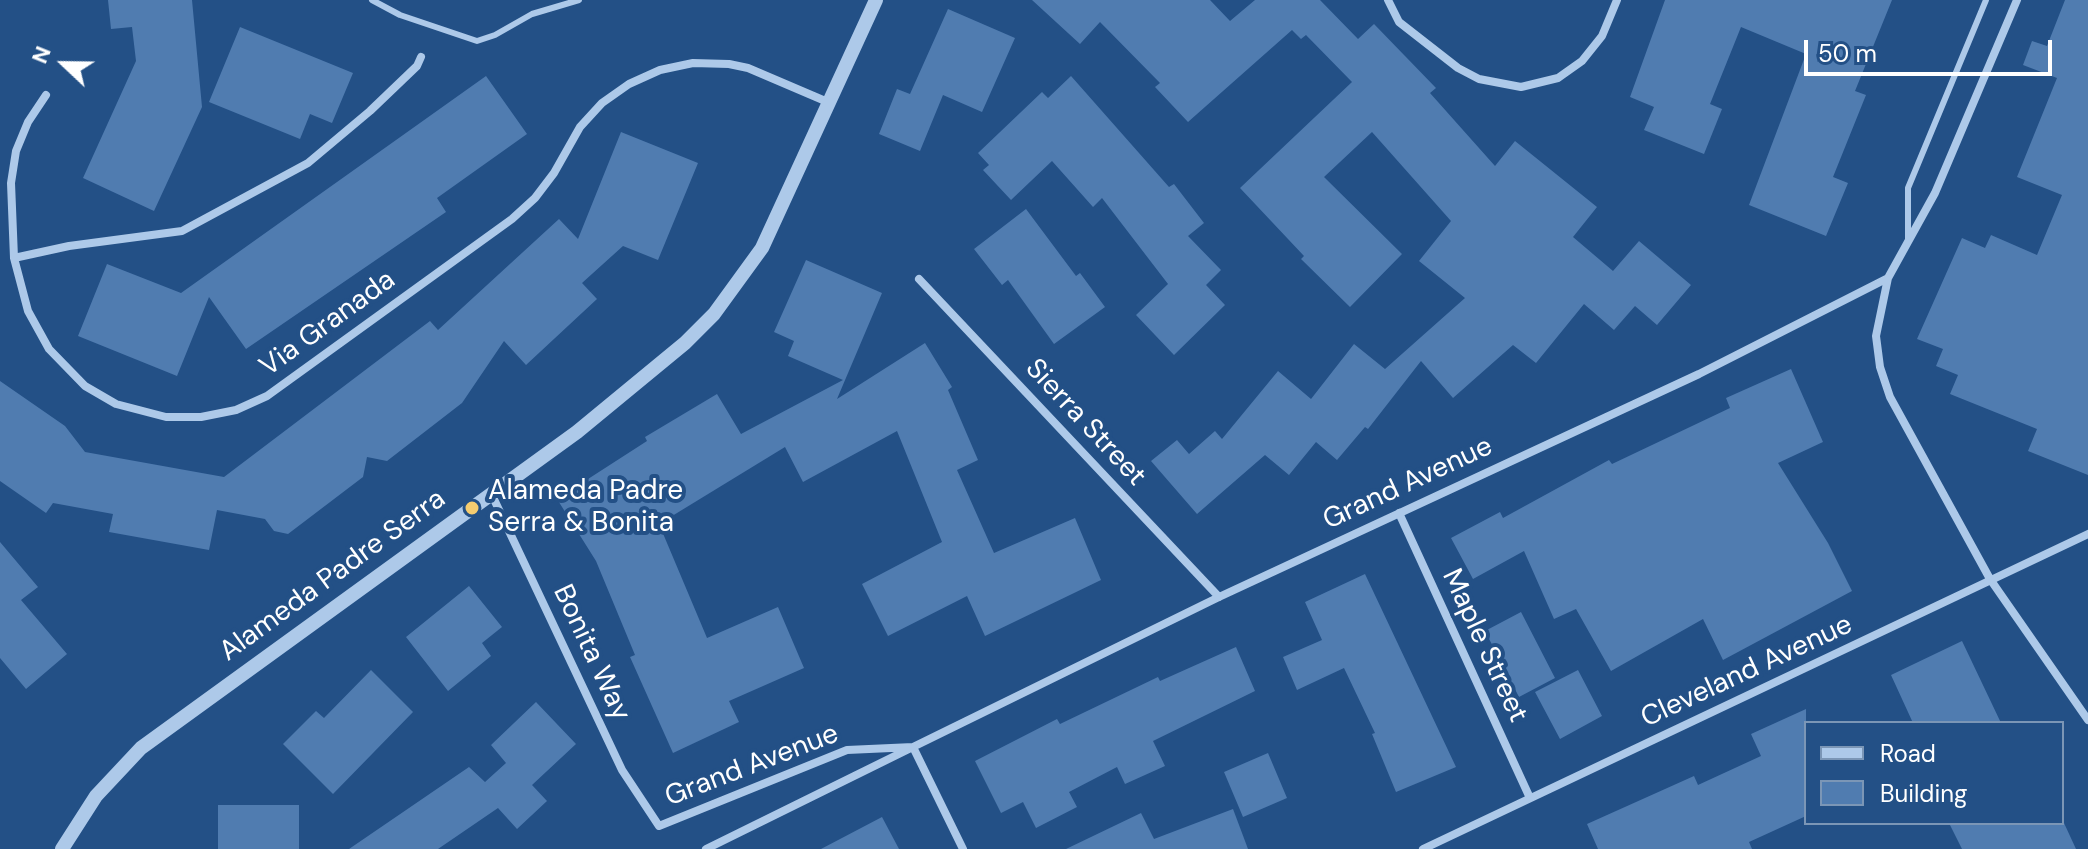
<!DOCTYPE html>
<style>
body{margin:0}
#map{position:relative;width:2088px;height:849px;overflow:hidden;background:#235086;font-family:"DM Sans",sans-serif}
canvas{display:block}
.legend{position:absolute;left:1804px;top:721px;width:260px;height:104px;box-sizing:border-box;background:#235086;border:2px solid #7b96b6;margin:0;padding:10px 14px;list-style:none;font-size:24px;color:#fff}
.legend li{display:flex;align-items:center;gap:16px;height:40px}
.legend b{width:40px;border:2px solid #7b96b6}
.north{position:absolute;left:24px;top:24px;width:80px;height:80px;-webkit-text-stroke:6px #235086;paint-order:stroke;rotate:292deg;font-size:22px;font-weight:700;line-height:32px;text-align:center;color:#fff}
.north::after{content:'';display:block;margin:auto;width:28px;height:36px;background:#fff;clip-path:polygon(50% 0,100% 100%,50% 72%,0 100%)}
.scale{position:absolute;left:1804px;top:40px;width:248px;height:36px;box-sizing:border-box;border:4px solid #fff;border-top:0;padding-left:10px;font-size:24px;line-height:28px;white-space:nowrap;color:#fff;-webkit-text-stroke:6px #235086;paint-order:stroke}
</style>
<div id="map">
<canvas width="2088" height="849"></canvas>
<ul class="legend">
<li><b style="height:10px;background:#adc9e9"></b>Road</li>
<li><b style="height:22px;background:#507cb0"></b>Building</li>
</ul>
<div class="north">N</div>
<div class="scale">50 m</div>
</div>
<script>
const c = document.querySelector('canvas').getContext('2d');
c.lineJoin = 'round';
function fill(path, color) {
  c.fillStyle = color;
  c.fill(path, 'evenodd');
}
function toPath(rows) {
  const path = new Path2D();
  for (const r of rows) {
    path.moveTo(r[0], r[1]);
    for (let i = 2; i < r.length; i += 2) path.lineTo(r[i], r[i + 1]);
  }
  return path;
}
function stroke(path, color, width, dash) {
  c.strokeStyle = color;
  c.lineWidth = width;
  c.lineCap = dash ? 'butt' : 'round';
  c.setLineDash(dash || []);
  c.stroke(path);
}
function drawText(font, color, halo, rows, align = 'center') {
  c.font = font + ' "DM Sans",sans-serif';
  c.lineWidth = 8;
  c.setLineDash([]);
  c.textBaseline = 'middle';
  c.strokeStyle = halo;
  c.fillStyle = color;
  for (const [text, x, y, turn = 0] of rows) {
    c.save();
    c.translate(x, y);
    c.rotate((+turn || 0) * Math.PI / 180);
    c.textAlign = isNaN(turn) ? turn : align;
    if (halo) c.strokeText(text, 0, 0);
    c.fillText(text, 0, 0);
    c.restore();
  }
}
fill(toPath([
 [108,0,192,0,202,107,154,211,83,178,136,61,132,27,111,29],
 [1032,0,1210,0,1230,21,1255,0,1320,0,1358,39,1374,24,1436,88,1430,93,1495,166,1515,141,1597,207,1573,237,1613,271,1639,241,1691,285,1657,325,1635,306,1614,330,1584,304,1536,363,1513,345,1453,398,1421,361,1368,429,1365,427,1337,460,1316,442,1289,475,1265,455,1197,514,1151,461,1177,440,1189,454,1215,431,1222,439,1278,371,1311,399,1354,344,1385,369,1465,298,1419,261,1451,221,1372,132,1324,177,1402,254,1350,307,1301,259,1304,256,1240,188,1352,82,1306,35,1301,39,1292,30,1188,122,1155,87,1160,83,1100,22,1080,44],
 [1665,0,1892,0,1855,91,1866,95,1833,177,1848,183,1826,236,1749,205,1806,54,1741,27,1710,104,1722,109,1704,154,1644,130,1654,107,1630,97],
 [2065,0,2088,0,2088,475,2028,451,2037,429,1950,394,1958,375,1936,366,1943,349,1917,339,1962,238,1985,248,1991,235,2037,255,2062,195,2017,177,2057,78,2023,65,2032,41,2047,46],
 [948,9,1015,38,982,112,943,95,920,151,879,134,897,89,910,94],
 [240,27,353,73,332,123,310,114,300,139,209,102],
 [486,76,527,134,437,198,446,212,246,349,209,297,177,376,78,336,107,264,181,293],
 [1071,76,1169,187,1174,184,1204,223,1188,236,1221,270,1206,285,1225,305,1174,355,1136,315,1168,284,1102,198,1093,207,1052,161,1011,200,983,170,989,165,978,153,1042,92,1048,98],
 [621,132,698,163,658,260,623,246,582,283,597,299,526,365,504,341,462,403,387,461,367,457,363,477,288,534,274,531,265,519,217,510,209,550,109,532,113,514,53,503,46,513,0,481,0,381,65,426,85,452,224,477,430,321,438,330,559,219,578,239],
 [1026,209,1076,276,1080,273,1105,307,1054,344,1008,280,1002,285,974,249],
 [806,260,882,293,837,399,925,343,952,387,948,390,978,460,957,470,994,553,1075,518,1101,580,985,636,967,596,888,636,862,584,942,542,897,431,803,482,785,447,659,524,707,638,778,607,804,668,729,701,739,722,673,753,630,657,635,655,596,561,557,499,647,441,645,437,717,394,741,434,843,380,788,356,794,341,774,332],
 [1791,369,1823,442,1778,463,1828,543,1852,591,1723,660,1703,619,1611,671,1576,609,1554,619,1524,551,1473,579,1451,538,1500,512,1503,518,1609,460,1612,464,1730,408,1726,398],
 [0,542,38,587,21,600,67,654,26,689,0,658],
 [1365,574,1456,767,1396,792,1372,734,1375,733,1344,668,1297,690,1283,657,1322,640,1305,602],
 [469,586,502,627,482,643,491,656,448,691,406,637],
 [1521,612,1555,678,1519,697,1485,631],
 [1962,641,2001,723,1913,723,1891,675],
 [1236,647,1255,691,1153,741,1165,766,1125,784,1117,767,1069,792,1077,807,1036,828,1023,802,1001,813,975,761,1057,719,1060,724,1158,677,1160,681],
 [371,670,413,712,333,794,283,744,316,711,324,718],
 [1578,670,1602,716,1560,739,1535,692],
 [536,702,576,744,532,785,547,801,517,829,498,808,438,849,349,849,469,767,485,782,506,763,491,745],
 [1806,709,1806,816,1749,842,1752,849,1598,849,1587,824,1694,776,1698,785,1761,756,1751,734],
 [1268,753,1287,798,1243,817,1224,772],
 [218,805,299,805,299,849,218,849],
 [1233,809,1248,849,1066,849,1141,813,1154,839],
 [882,817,899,849,821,849],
 [1949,823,2064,823,2076,849,1962,849]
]), '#507cb0');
stroke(toPath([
 [372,0,400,15,477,41,495,35,532,14,579,0],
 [1908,239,1908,188,1986,0]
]), '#adc9e9', 6);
stroke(toPath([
 [1388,0,1399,22,1458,68,1479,79,1521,87,1558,78,1582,61,1602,36,1617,0],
 [46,95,28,122,16,151,11,183,14,258,28,311,49,349,85,386,116,404,166,417,201,417,236,410,267,396,512,219,535,198,554,173,580,127,602,103,629,84,660,70,693,63,729,64,748,68,830,103],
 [14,258,69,246,182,231,308,163,370,111,417,66,421,57],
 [1888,278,1876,336,1880,367,1890,397,1990,579,2088,720],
 [919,279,1219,597],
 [491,493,622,770,659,826,847,750,913,747,1219,597,1699,374,1888,278,1935,193,2017,0],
 [1399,513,1530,798],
 [706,849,913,747,963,849],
 [1423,849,2088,534]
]), '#adc9e9', 8);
stroke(toPath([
 [62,849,96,796,141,748,577,432,685,343,714,314,762,248,876,0]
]), '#adc9e9', 14);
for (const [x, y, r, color] of [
 [472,508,8,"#f4cc70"]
]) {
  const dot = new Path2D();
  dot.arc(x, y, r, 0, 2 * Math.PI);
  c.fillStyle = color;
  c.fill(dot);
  stroke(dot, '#235086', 3);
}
drawText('28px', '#fff', '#235086', [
 ["Via Granada",328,324,-36],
 ["Sierra Street",1085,423,47],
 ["Grand Avenue",1408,484,-25],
 ["Alameda Padre Serra",333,576,-36],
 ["Maple Street",1484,646,65],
 ["Bonita Way",591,653,65],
 ["Cleveland Avenue",1747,672,-25],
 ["Grand Avenue",752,766,-21]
]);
drawText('28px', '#fff', '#235086', [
 ["Alameda Padre",488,492],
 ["Serra & Bonita",488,524]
], 'left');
</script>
